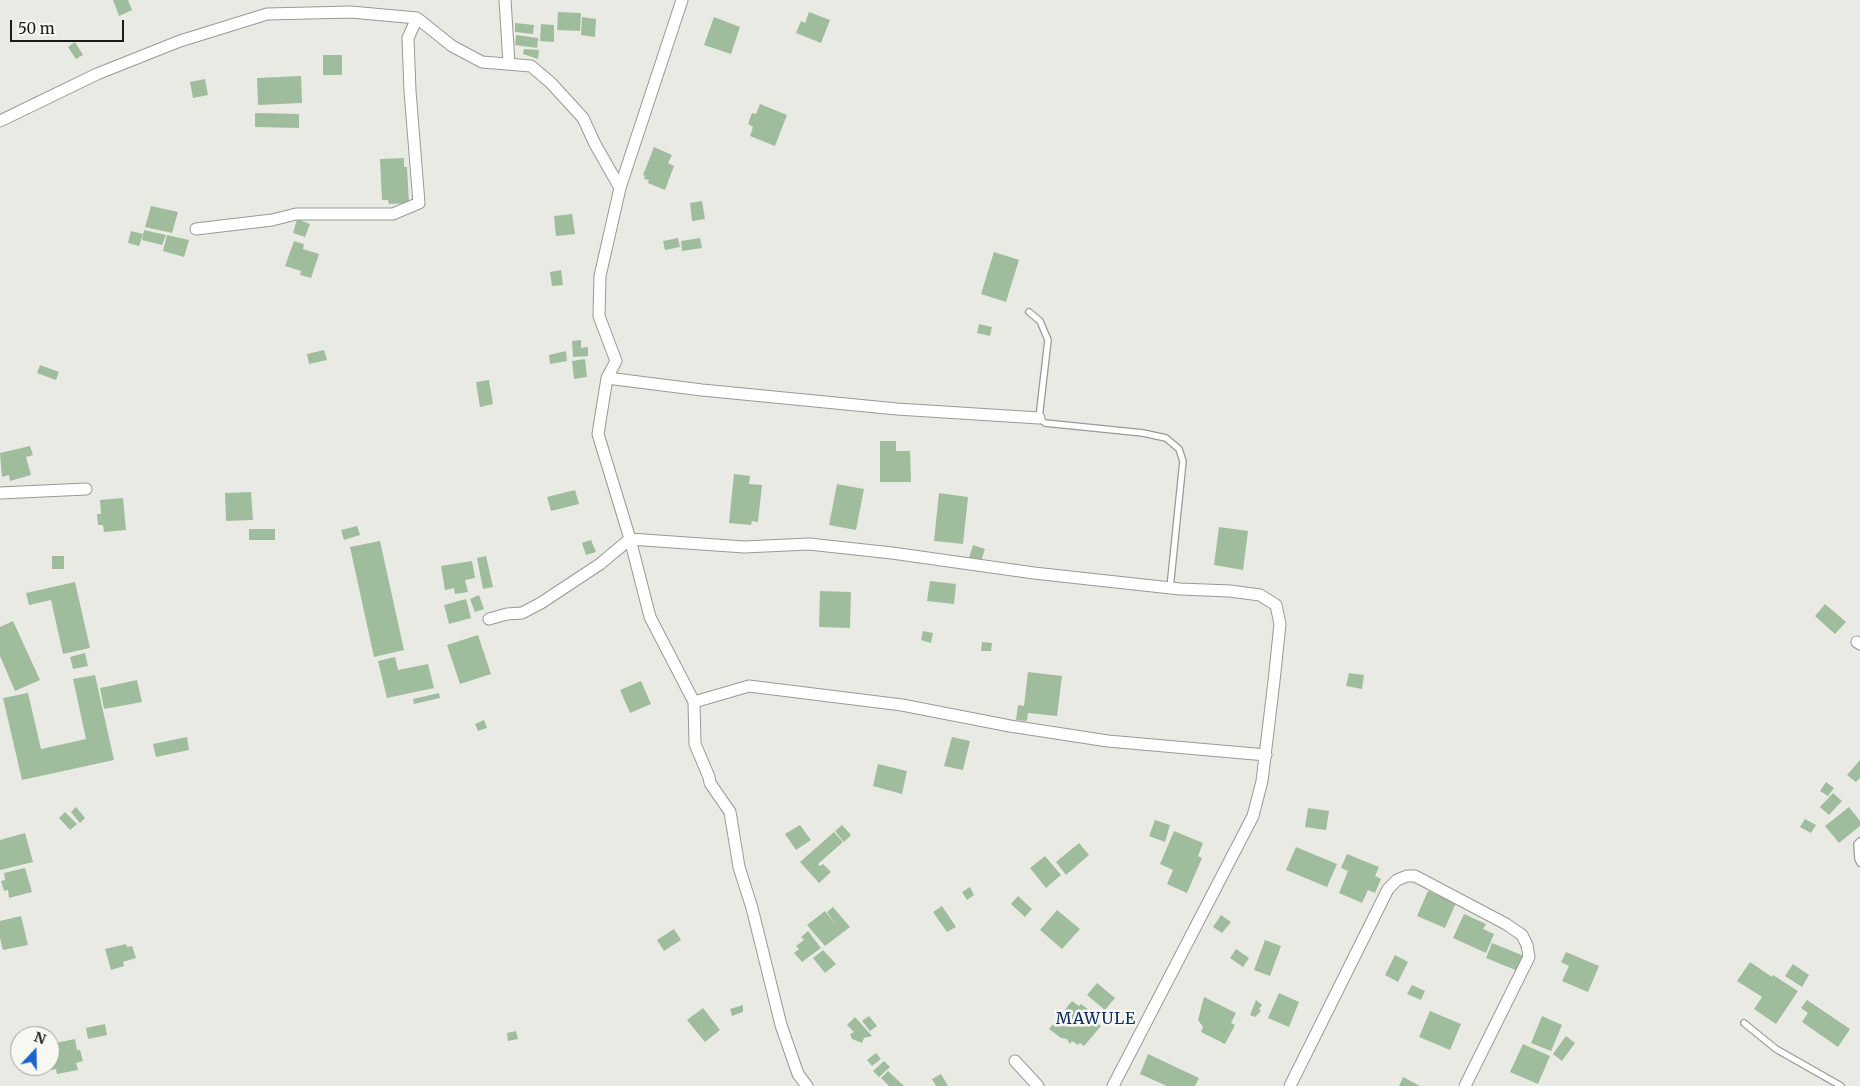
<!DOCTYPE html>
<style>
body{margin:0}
#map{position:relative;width:1860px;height:1086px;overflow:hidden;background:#eaeae5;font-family:Merriweather,serif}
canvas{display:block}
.north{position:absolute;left:10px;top:1026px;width:50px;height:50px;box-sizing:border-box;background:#f7f8f2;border:1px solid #9fa09b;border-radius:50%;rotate:21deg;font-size:14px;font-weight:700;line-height:20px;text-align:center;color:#1a1b19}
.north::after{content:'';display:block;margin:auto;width:18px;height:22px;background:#1b64cf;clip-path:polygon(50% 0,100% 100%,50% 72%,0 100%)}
.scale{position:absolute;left:10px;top:20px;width:114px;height:22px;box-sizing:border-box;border:2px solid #1a1b19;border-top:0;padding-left:6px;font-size:15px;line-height:18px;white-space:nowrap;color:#1a1b19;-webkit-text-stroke:4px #f7f8f2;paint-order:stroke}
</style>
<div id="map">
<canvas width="1860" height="1086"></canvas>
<div class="north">N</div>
<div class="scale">50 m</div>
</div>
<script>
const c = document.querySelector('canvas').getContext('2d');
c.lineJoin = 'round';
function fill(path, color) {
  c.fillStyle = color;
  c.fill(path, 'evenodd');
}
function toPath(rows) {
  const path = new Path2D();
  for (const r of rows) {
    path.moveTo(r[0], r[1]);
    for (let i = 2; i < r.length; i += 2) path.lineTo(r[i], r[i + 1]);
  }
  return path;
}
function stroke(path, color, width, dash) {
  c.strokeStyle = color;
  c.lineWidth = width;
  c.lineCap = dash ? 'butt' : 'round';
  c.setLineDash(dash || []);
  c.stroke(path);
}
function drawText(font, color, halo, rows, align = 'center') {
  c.font = font + ' Merriweather,serif';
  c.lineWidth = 5;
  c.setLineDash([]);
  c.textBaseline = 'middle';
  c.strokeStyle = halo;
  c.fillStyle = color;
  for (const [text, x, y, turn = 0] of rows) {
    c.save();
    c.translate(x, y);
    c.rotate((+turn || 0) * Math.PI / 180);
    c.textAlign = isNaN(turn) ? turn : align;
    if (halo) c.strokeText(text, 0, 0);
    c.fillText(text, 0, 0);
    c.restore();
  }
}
fill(toPath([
 [113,0,128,0,132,10,119,16],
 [558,12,581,13,580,31,557,30],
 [809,12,830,20,821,43,796,33,801,21,805,23],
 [582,17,596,19,595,37,581,35],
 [714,17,740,27,731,54,704,45],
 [515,23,534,25,533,34,515,32],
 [541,24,554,25,554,42,540,41],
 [516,35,538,38,537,48,515,45],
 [75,42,83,55,76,59,68,47],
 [524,49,539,50,538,59,523,54],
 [323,55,342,55,342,75,323,75],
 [301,76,302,103,258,105,257,78],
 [205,79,208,95,193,98,190,82],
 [760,104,787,115,775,146,750,136,753,127,748,124,752,113,756,114],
 [255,113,299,114,299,128,255,127],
 [654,147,672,155,668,163,674,166,665,190,648,183,649,180,644,179,645,176,643,175],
 [404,158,404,167,407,167,409,203,389,204,388,200,382,200,380,159],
 [702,201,705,219,692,221,690,203],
 [151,206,178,212,172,233,145,227],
 [572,214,575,234,556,236,554,216],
 [297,219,310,224,305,237,293,233],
 [144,230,166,235,162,245,142,240],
 [131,231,143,234,139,246,128,243],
 [167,235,189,240,184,257,163,251],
 [678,238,680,247,665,250,663,241],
 [700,238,702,248,682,251,681,241],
 [294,241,304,244,303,249,319,254,311,278,300,275,301,271,285,266],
 [994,252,1019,260,1006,302,981,294],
 [561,270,563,285,552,286,550,272],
 [979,324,992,327,990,336,977,333],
 [581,340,581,348,588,347,588,356,573,357,572,341],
 [324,350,327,360,309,364,307,354],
 [566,351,567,361,550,364,549,355],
 [585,359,587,377,574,379,572,361],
 [40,365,59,372,56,380,37,373],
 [489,380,493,404,480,407,476,382],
 [880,441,896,441,896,451,910,451,911,482,880,482],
 [30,446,33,455,26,457,31,475,10,481,9,475,2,477,0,453],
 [734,474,750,476,749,484,762,485,758,522,752,521,751,525,729,523],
 [837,484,864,489,856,530,829,525],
 [575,490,579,504,551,511,547,497],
 [251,492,253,520,226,521,225,493],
 [939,493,968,497,963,544,934,541],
 [123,498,126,530,104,532,103,525,98,525,97,514,101,514,100,500],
 [357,526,360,535,344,540,341,530],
 [1219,527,1248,531,1243,570,1214,565],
 [249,529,275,529,275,540,249,540],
 [591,540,596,552,586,555,582,543],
 [380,541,404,650,374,657,350,547],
 [973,545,985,549,981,561,969,558],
 [52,556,64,556,64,569,52,569],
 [486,556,493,587,483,589,477,558],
 [472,561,475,578,465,580,468,592,455,594,454,588,445,590,441,566],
 [930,581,956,584,954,604,927,601],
 [75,582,90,648,63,654,51,600,29,605,26,593],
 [820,591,851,592,850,628,819,627],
 [479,595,484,609,475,612,470,599],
 [466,599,471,618,449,624,444,605],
 [1825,604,1846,622,1835,634,1815,616],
 [13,621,40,680,15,691,0,656,0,627],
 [923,631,933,633,931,643,921,640],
 [478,635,491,674,460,684,447,645],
 [982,642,992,643,991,651,981,651],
 [85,653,88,666,73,669,70,657],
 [395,657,398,670,428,664,434,688,387,698,378,661],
 [1028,672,1062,676,1057,716,1028,713,1027,721,1016,720,1018,705,1024,706],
 [1349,673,1364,675,1362,689,1346,686],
 [95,675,114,760,22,780,3,698,28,693,41,749,86,739,73,679],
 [137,680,142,702,104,709,100,688],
 [641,681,651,704,630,713,620,690],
 [439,693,440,698,414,704,413,699],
 [484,720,487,728,478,731,475,724],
 [187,737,189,750,156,757,153,744],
 [952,737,970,741,963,770,944,766],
 [1860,760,1860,778,1856,782,1847,775],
 [878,764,907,771,902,794,873,786],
 [1826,782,1834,788,1828,796,1820,791],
 [1833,793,1842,801,1829,815,1820,807],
 [76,807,85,818,80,823,71,812],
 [1849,807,1860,821,1860,826,1839,843,1825,826],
 [1308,808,1329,811,1326,830,1305,827],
 [65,812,77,824,70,830,59,818],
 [1805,819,1816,825,1811,833,1800,827],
 [1155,820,1170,825,1165,842,1149,836],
 [800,825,811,840,796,850,785,834],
 [842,825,851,835,844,842,835,831],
 [1174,831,1203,843,1198,856,1202,858,1187,893,1167,884,1173,870,1160,864],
 [834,832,843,842,818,864,820,866,823,864,831,872,819,883,800,862],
 [25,833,33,862,0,870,0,840],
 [1079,843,1089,855,1066,875,1056,862],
 [1296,847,1337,864,1327,887,1286,870],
 [1347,854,1379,867,1375,876,1381,879,1375,893,1368,890,1362,903,1339,893,1348,871,1341,868],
 [1045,856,1061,875,1046,888,1030,868],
 [25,868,32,892,9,898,8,890,4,891,1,881,5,880,4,873],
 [970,887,974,895,967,900,962,892],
 [1428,891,1456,903,1445,928,1417,916],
 [1018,896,1032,909,1025,917,1011,904],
 [942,906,956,927,947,932,933,912],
 [833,907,850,927,825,946,807,925,825,911,836,925,827,912],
 [1057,910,1080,929,1062,949,1040,930],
 [1464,914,1486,924,1483,929,1494,934,1486,953,1453,938],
 [1221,915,1231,922,1222,933,1213,927],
 [21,916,28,945,3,950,0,938,0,921],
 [674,929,681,940,664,951,657,940],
 [808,931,821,948,802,962,794,953,799,949,796,946,804,940,801,937],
 [1265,940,1281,946,1270,976,1254,970],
 [1492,943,1524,956,1518,971,1486,958],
 [126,944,127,947,132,946,136,958,123,962,124,966,111,970,105,949],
 [1236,949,1249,958,1243,967,1230,958],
 [823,950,836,964,825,973,813,958],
 [1566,952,1599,966,1588,992,1562,981,1569,966,1561,962],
 [1395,955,1408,962,1398,982,1385,975],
 [1750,962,1772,977,1773,975,1798,991,1776,1024,1754,1009,1762,997,1737,981],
 [1793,964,1809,975,1802,987,1785,976],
 [1097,983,1115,998,1105,1010,1087,995],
 [1412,985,1425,991,1421,1000,1407,994],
 [1279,993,1299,1002,1289,1027,1268,1018],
 [1204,997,1236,1013,1231,1023,1235,1025,1225,1044,1201,1032,1203,1027,1198,1020],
 [1256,1000,1262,1005,1259,1009,1261,1011,1255,1017,1250,1015],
 [1807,1000,1850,1029,1838,1047,1802,1022,1808,1013,1801,1008],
 [1072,1001,1079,1006,1081,1004,1093,1013,1090,1017,1101,1026,1084,1046,1080,1043,1078,1045,1072,1041,1070,1044,1067,1039,1061,1038,1049,1029],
 [743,1005,743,1012,732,1016,730,1009],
 [703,1008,720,1030,705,1042,687,1020],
 [1430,1011,1461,1024,1450,1050,1419,1037],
 [869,1016,877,1026,870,1031,862,1021],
 [1542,1016,1562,1025,1551,1051,1531,1043],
 [855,1017,872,1036,864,1038,862,1043,852,1039,850,1034,854,1032,847,1025],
 [105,1024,107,1035,88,1039,86,1028],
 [516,1031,518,1039,508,1041,507,1033],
 [1566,1036,1575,1043,1562,1061,1553,1054],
 [75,1039,77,1050,80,1050,83,1061,76,1063,78,1070,57,1074,56,1069,52,1070,50,1044],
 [1523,1044,1550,1056,1538,1084,1510,1072],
 [876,1053,881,1059,872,1066,867,1060],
 [1148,1054,1199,1078,1195,1086,1167,1086,1140,1074],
 [884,1061,890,1067,879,1077,873,1071],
 [888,1071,904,1086,889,1086,881,1078],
 [941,1074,948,1086,936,1086,932,1079],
 [1403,1077,1420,1086,1399,1086]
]), '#9fbd9c');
const lane = toPath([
 [1029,312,1040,321,1048,340,1039,418,1045,423,1143,433,1166,438,1179,449,1183,461,1170,588],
 [1860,841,1857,844,1858,859,1860,863],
 [1744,1023,1776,1049,1841,1086]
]);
const street = toPath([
 [505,0,509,63],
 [682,0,620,188,600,276,599,316,616,361,607,378,598,434,630,539,650,617,694,702,695,744,709,777,710,783,730,812,739,867,752,908,781,1025,798,1074,807,1086],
 [0,121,97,74,180,41,267,14,351,12,417,18,452,46,482,62,531,66,551,83,583,118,595,144,620,188],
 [196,229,272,220,296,214,393,214,419,203,410,91,408,38,417,18],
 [607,378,702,390,897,409,1039,418],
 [0,493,86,489],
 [489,619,507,614,522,613,541,603,600,564,630,539,744,547,809,544,892,553,1034,573,1180,589,1230,591,1260,595,1276,605,1280,624,1274,681,1262,781,1253,816,1113,1086],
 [1857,642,1860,644],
 [694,702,749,686,902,705,1010,726,1108,741,1266,755],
 [1015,1061,1038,1086],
 [1290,1086,1388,889,1397,880,1407,876,1415,876,1506,924,1522,935,1527,945,1529,957,1465,1086]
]);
stroke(lane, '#999a95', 8);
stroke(street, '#999a95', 13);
stroke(lane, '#fff', 5.5);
stroke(street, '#fff', 11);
c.letterSpacing = '1px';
drawText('16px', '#0b2d61', '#f7f8f2', [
 ["MAWULE",1096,1019]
]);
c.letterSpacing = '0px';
</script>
